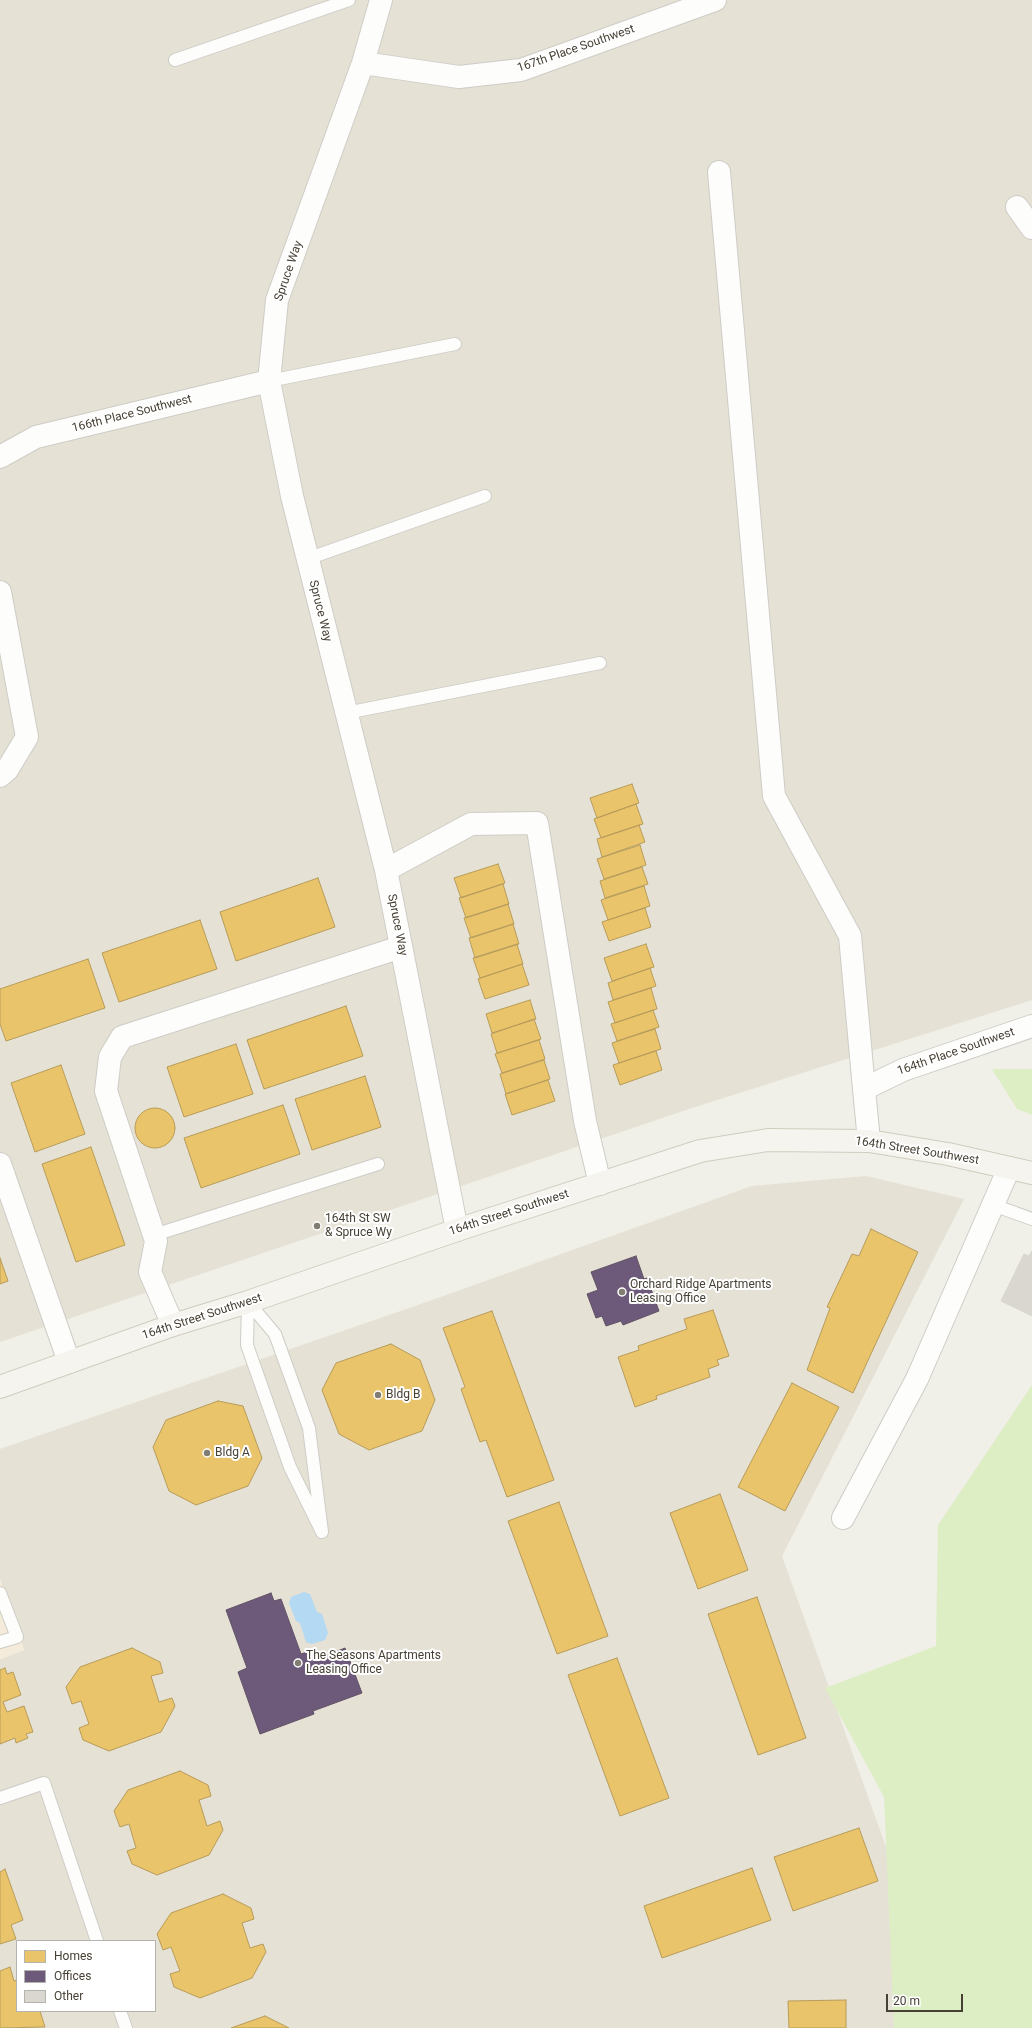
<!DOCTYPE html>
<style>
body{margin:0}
#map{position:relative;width:1032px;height:2028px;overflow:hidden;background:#f0efe8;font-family:Roboto,sans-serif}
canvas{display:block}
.legend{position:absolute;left:16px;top:1940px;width:140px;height:72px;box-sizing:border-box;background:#fff;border:1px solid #b5b3ae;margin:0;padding:5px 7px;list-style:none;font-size:12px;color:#474034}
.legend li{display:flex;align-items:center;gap:8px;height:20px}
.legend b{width:20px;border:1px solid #b5b3ae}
.scale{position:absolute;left:886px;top:1994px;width:77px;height:18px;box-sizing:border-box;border:2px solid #474034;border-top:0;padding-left:5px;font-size:12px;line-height:14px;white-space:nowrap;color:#474034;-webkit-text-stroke:3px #fff;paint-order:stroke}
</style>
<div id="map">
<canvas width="1032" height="2028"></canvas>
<ul class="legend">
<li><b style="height:11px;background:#e9c46a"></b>Homes</li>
<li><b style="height:11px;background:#6d597a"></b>Offices</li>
<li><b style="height:11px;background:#dad7d1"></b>Other</li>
</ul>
<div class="scale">20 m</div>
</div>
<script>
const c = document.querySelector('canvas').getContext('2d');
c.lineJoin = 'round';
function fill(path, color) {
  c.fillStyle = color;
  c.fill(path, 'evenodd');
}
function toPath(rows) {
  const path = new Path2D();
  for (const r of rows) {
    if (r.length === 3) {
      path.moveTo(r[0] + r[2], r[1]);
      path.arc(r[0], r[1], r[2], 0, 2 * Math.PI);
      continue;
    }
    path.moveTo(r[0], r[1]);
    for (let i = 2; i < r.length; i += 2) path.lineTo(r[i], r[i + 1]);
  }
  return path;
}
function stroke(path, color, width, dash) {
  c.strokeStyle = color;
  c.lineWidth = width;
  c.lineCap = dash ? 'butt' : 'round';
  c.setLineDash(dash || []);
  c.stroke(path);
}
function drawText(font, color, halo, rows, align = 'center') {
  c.font = font + ' Roboto,sans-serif';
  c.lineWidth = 4;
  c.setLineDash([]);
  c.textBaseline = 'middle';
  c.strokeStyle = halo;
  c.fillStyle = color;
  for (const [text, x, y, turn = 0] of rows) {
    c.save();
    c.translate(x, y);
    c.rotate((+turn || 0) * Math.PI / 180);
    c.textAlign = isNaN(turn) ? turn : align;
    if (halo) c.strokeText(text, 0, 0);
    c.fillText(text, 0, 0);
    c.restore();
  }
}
fill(toPath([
 [0,0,1032,0,1032,1000,689,1109,0,1342],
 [866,1176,964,1199,782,1556,910,1914,929,2028,0,2028,0,1659,24,1650,0,1579,0,1449,418,1305,752,1186],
 [17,1941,155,1941,155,2011,17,2011]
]), '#e5e1d5');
fill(toPath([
 [0,1579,24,1650,0,1659]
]), '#f5ebda');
fill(toPath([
 [992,1069,1032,1069,1032,1115,1017,1109],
 [1032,1385,1032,2028,894,2028,884,1797,825,1688,936,1646,938,1525]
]), '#ddeec5');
fill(toPath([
 [304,1592,310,1594,317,1612,322,1614,328,1633,325,1640,312,1644,306,1642,300,1623,296,1621,289,1603,291,1597]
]), '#b4d9f2');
const homes = toPath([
 [632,784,639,803,597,818,590,798,632,784],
 [636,804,643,824,601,838,594,819,636,804],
 [639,825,645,842,602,857,597,839,639,825],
 [640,845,646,865,604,879,597,859,640,845],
 [498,864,505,883,461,898,454,878,498,864],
 [642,867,648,884,605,898,600,881,642,867],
 [318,878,335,927,236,961,220,912,318,878],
 [503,884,509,904,466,918,459,898,503,884],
 [644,886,650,906,608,920,601,900,644,886],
 [508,904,514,924,471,938,464,918,508,904],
 [645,908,651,927,609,941,602,922,645,908],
 [200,920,217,969,119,1002,102,953,200,920],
 [513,924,519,944,475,958,469,938,513,924],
 [517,944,523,964,480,978,473,958,517,944],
 [646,944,654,967,612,981,604,958,646,944],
 [88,959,105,1008,6,1041,0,1024,0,989,88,959],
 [522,964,529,985,485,999,478,979,522,964],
 [650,968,656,986,613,1000,608,983,650,968],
 [651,988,657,1009,615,1023,608,1002,651,988],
 [530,1000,536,1019,492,1033,486,1014,530,1000],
 [346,1006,363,1056,264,1089,247,1040,346,1006],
 [653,1010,659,1027,617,1041,611,1024,653,1010],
 [534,1019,541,1039,497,1053,491,1034,534,1019],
 [655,1029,661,1049,619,1063,612,1043,655,1029],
 [539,1040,545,1059,502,1073,495,1054,539,1040],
 [236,1044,253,1094,184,1117,167,1067,236,1044],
 [656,1051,662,1070,620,1085,613,1065,656,1051],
 [544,1060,550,1079,506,1094,500,1074,544,1060],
 [61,1065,85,1134,35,1152,11,1083,61,1065],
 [365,1076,381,1127,312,1150,295,1099,365,1076],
 [548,1080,555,1101,512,1115,505,1094,548,1080],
 [283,1105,300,1154,201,1188,184,1138,283,1105],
 [155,1128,20],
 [91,1147,125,1245,76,1262,42,1164,91,1147],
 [871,1229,918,1252,853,1393,807,1370,830,1308,827,1307,852,1254,859,1256,871,1229],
 [0,1258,8,1281,0,1284,0,1258],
 [713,1310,729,1356,717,1360,719,1365,708,1369,710,1377,656,1396,657,1399,635,1407,618,1357,639,1350,638,1346,687,1329,684,1319,713,1310],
 [492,1311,554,1480,507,1497,486,1440,480,1442,461,1389,465,1387,443,1328,492,1311],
 [391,1344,420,1360,435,1400,422,1431,369,1450,339,1434,322,1390,336,1363,391,1344],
 [792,1383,839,1407,785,1511,738,1487,792,1383],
 [218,1401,243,1406,262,1458,248,1486,196,1505,169,1491,153,1447,166,1420,218,1401],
 [720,1494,748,1570,698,1589,670,1513,720,1494],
 [559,1502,608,1636,557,1654,508,1521,559,1502],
 [757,1597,806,1738,758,1755,708,1614,757,1597],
 [132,1648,160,1662,163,1673,151,1676,159,1702,172,1698,175,1706,161,1732,109,1751,83,1740,79,1728,89,1724,81,1701,72,1704,66,1687,80,1667,132,1648],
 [617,1658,669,1798,620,1816,568,1675,617,1658],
 [5,1668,7,1674,13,1672,21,1695,3,1702,7,1712,24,1706,33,1732,26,1734,28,1738,16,1743,15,1738,0,1744,0,1670,5,1668],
 [180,1771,208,1785,211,1796,199,1800,207,1826,220,1821,223,1830,209,1855,157,1875,132,1864,127,1851,136,1848,129,1824,120,1827,114,1811,128,1790,180,1771],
 [859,1828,878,1881,793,1911,774,1857,859,1828],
 [752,1868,771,1920,662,1958,644,1906,752,1868],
 [5,1869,23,1920,11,1925,16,1939,0,1944,0,1872,5,1869],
 [223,1894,251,1908,254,1919,242,1923,250,1948,263,1944,266,1952,252,1978,200,1998,174,1987,170,1974,180,1971,171,1947,163,1950,157,1934,171,1913,223,1894],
 [10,1967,14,1981,17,1980,17,2011,40,2011,45,2027,0,2028,0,1971,10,1967],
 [846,2000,846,2028,789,2028,788,2001,846,2000],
 [265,2016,289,2028,231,2028,265,2016]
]);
fill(homes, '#e9c46a');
stroke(homes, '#b89c5a', 1);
const offices = toPath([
 [636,1256,644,1279,647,1278,659,1311,623,1325,621,1321,606,1326,602,1316,596,1318,587,1294,598,1290,591,1272,636,1256],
 [271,1593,274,1601,281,1599,301,1654,316,1649,320,1658,345,1648,362,1693,313,1711,314,1714,260,1734,238,1672,247,1668,226,1610,271,1593]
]);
fill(offices, '#6d597a');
stroke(offices, '#625265', 1);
const building = toPath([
 [1032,1251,1032,1316,1001,1301,1024,1254,1029,1256,1032,1251]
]);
fill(building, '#dad7d1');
stroke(building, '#d9d6ce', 1);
const lane = toPath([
 [175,60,349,0],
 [269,381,455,344],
 [307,559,485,496],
 [346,713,600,663],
 [993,1205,1032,1219],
 [154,1235,378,1164],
 [248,1302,275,1334,309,1428,322,1532,290,1467,247,1345,248,1302],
 [0,1593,17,1637,0,1642],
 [0,1798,44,1783,97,1941],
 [120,2011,126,2028]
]);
const street = toPath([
 [381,0,363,63,277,300,269,381,292,496,386,870,457,1230],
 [363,63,459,77,521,70,715,0],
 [719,172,774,796,850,936,864,1089],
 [1017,207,1032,228],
 [0,457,36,437,269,381],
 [0,592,27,737,7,770,0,776],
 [386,870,471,824,537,823,585,1121,600,1184],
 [869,1141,864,1089,903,1070,1032,1026],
 [0,1164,69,1362],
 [173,1325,150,1272,156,1241,106,1091,110,1057,122,1037,401,947],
 [843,1518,917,1379,1009,1168]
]);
const secondary = toPath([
 [0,1387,173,1325,248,1302,457,1230,700,1151,768,1140,869,1141,948,1154,1032,1173]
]);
stroke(lane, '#ceccc6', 14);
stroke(street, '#ceccc6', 24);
stroke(secondary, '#d0ccbe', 24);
stroke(lane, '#fdfdfc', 12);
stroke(street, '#fdfdfc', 22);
stroke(secondary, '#f6f4ee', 22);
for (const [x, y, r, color] of [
 [317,1226,4,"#827d73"],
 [622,1292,4,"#827d73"],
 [378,1395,4,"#827d73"],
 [207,1453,4,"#827d73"],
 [298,1663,4,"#827d73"]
]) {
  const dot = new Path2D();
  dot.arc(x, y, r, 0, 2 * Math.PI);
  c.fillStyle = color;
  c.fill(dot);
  stroke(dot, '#fff', 1.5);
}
drawText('12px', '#474034', '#fff', [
 ["167th Place Southwest",576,49,-19],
 ["Spruce Way",289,271,-71],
 ["166th Place Southwest",132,414,-14],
 ["Spruce Way",320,611,76],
 ["Spruce Way",397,925,79],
 ["164th Place Southwest",956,1052,-19],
 ["164th Street Southwest",917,1151,9],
 ["164th Street Southwest",509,1213,-18],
 ["164th Street Southwest",202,1317,-18]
]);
drawText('12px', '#474034', '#fff', [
 ["164th St SW",325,1219],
 ["& Spruce Wy",325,1233],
 ["Orchard Ridge Apartments",630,1285],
 ["Leasing Office",630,1299],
 ["Bldg B",386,1395],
 ["Bldg A",215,1453],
 ["The Seasons Apartments",306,1656],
 ["Leasing Office",306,1670]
], 'left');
</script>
